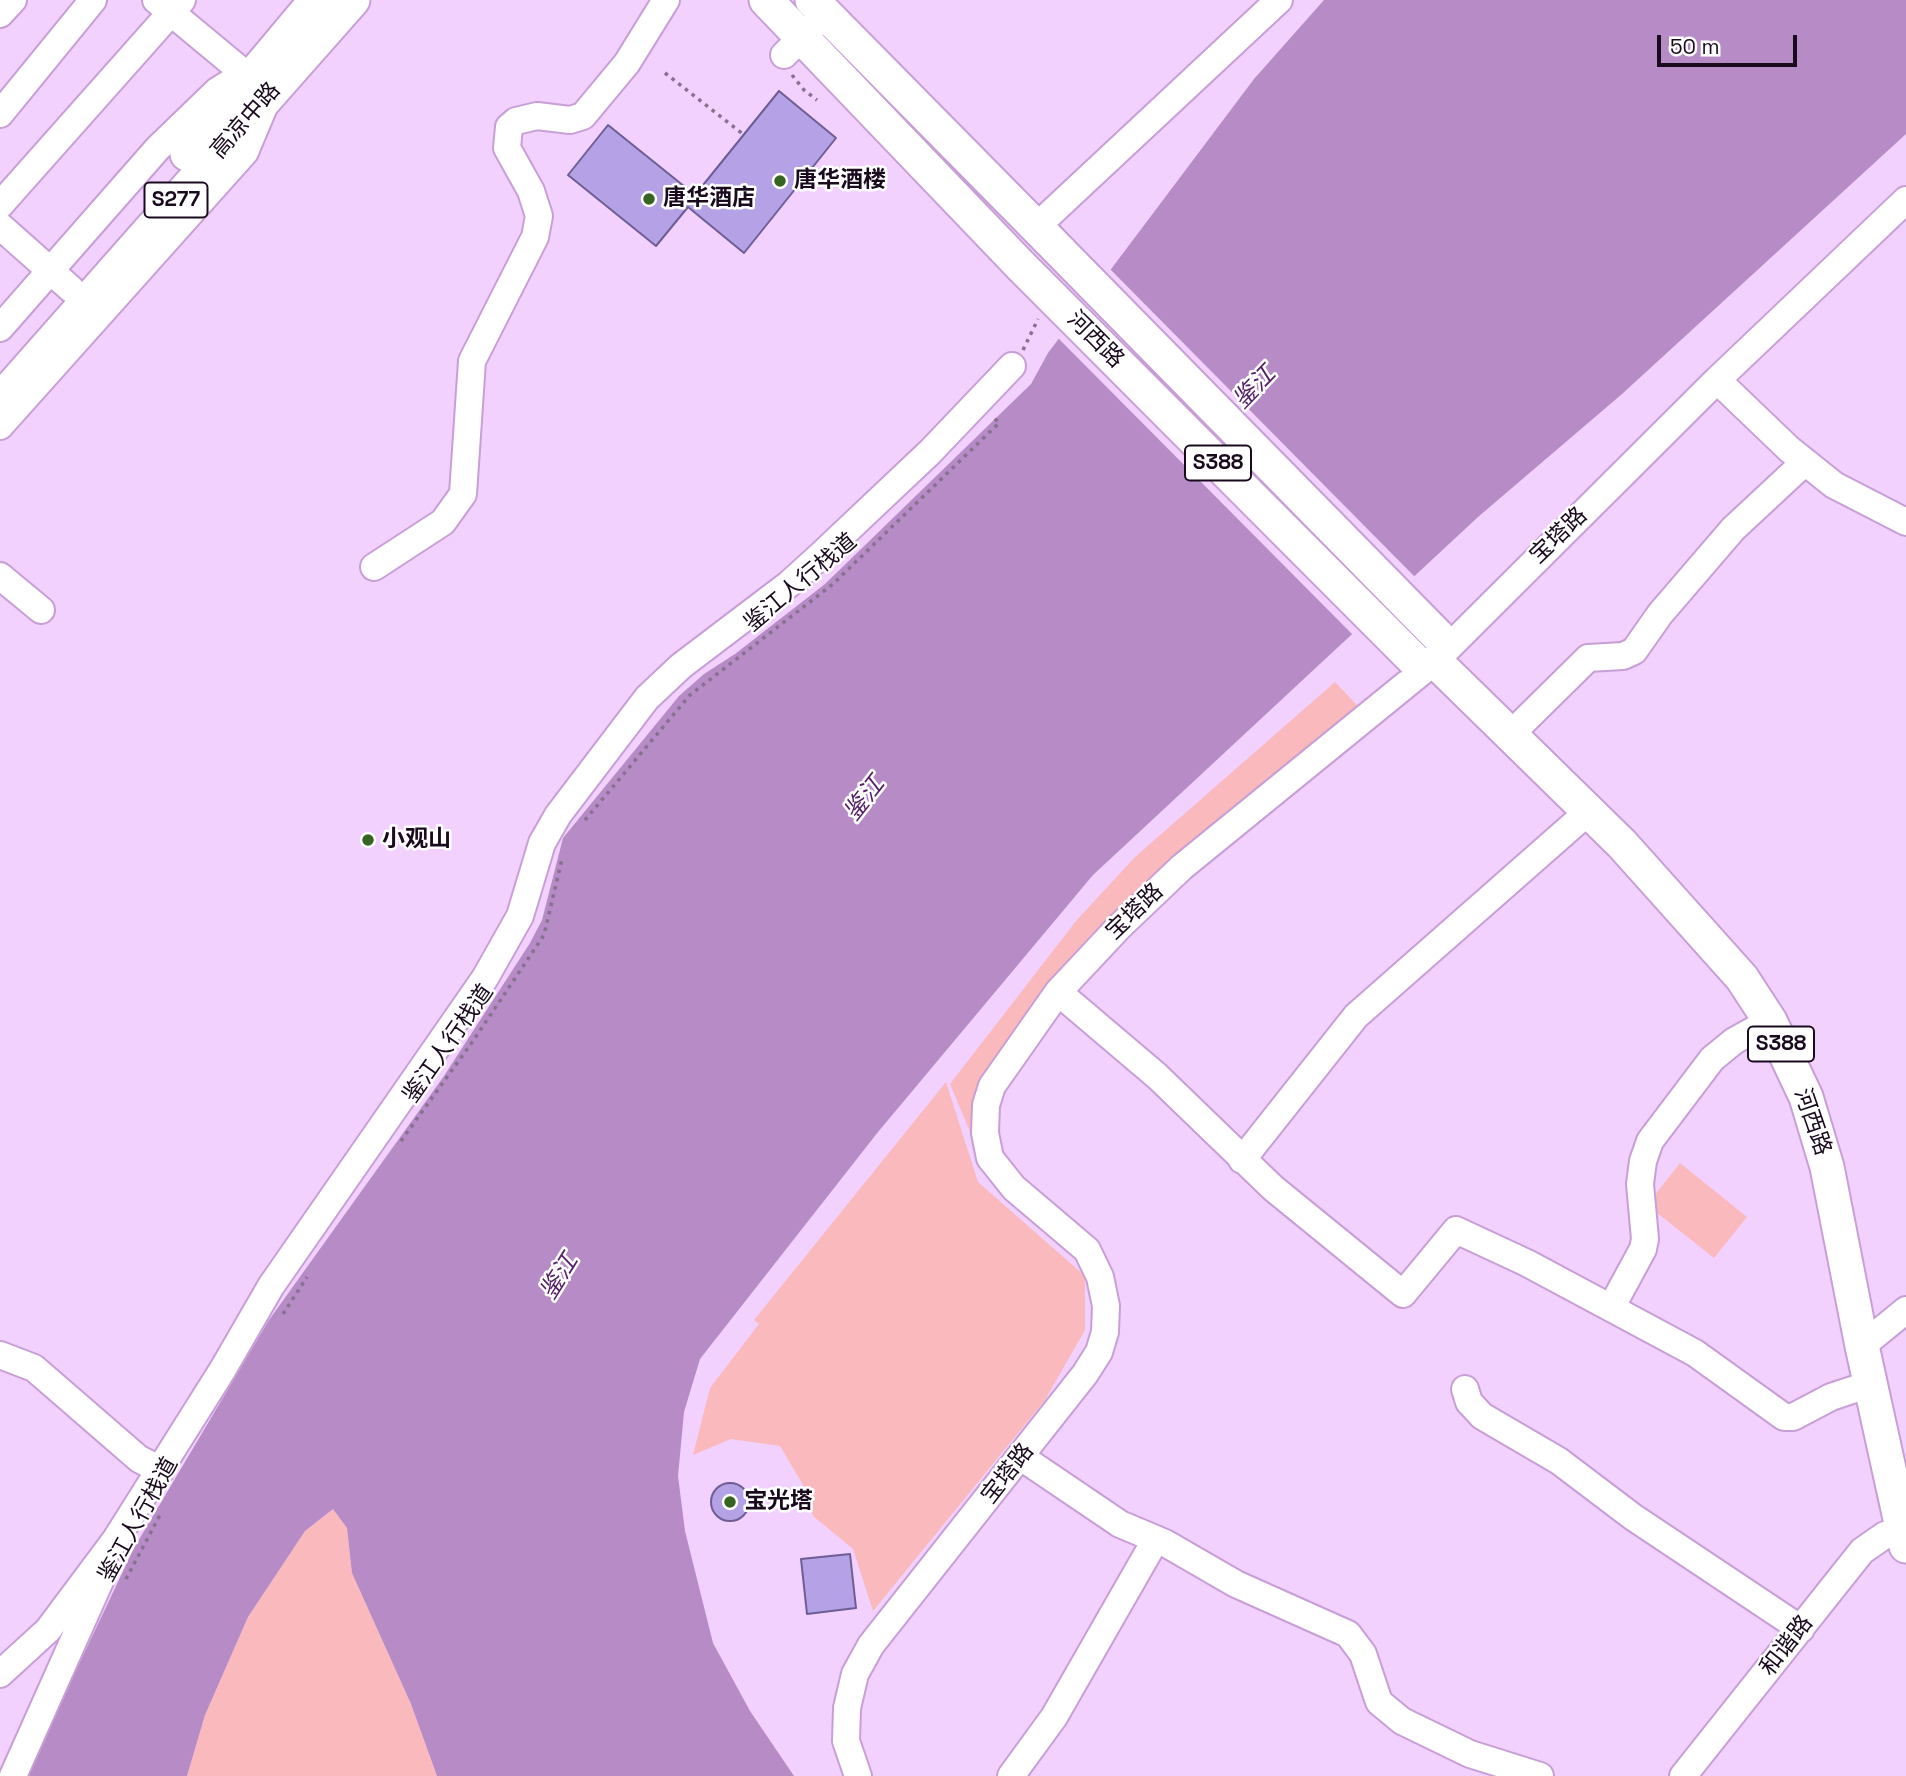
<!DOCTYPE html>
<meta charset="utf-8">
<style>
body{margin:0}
#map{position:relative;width:1906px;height:1776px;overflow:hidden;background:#f2d1ff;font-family:"Space Grotesk",sans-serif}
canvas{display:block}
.scale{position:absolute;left:1657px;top:35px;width:140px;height:32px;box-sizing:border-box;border:4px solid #190a1e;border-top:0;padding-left:9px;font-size:21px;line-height:24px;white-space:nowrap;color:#190a1e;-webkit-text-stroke:5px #fff;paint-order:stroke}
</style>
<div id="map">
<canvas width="1906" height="1776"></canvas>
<div class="scale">50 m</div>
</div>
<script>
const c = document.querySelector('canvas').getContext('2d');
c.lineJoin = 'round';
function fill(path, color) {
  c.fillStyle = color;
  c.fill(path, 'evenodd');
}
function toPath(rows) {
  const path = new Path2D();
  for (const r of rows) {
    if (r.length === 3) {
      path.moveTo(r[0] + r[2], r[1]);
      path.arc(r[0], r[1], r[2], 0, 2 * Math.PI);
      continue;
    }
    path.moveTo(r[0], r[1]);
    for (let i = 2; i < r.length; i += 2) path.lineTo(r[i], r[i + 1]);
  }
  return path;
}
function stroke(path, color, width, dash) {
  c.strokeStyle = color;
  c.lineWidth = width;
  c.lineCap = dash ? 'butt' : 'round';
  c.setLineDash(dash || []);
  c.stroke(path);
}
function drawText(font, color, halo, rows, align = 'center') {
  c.font = font + ' "Space Grotesk","Noto Sans SC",sans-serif';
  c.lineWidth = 5;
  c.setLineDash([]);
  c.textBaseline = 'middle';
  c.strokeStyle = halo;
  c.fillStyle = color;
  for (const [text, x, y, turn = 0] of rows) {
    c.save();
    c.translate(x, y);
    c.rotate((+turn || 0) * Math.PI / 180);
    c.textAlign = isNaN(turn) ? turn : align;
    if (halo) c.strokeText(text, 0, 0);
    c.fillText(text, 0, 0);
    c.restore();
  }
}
fill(toPath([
 [1335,682,1357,705,1094,932,1046,986,976,1088,976,1146,950,1084,1076,921,1135,857],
 [946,1082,978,1182,1085,1276,1085,1330,1045,1400,873,1611,853,1549,813,1516,802,1483,780,1446,731,1439,693,1455,710,1388,759,1324,754,1320],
 [1680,1163,1747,1217,1714,1258,1647,1205],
 [333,1509,347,1528,352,1573,411,1704,437,1776,187,1776,205,1715,248,1617,305,1531]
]), '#fab9bc');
fill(toPath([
 [1324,0,1906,0,1906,134,1622,394,1478,517,1093,875,878,1132,700,1359,684,1412,678,1476,685,1531,713,1643,750,1711,794,1776,437,1776,411,1704,352,1573,347,1528,333,1509,305,1531,248,1617,205,1715,187,1776,26,1776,134,1548,269,1320,444,1076,530,943,542,920,563,838,679,696,704,674,735,654,825,584,1031,384,1048,353,1254,79]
]), '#b68bc6');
fill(toPath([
 [1108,267,1417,579,1355,637,1056,336]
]), '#f2d1ff');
const building = toPath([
 [779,91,836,138,744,253,688,207,656,246,568,175,608,125,695,195,779,91],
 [730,1502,19],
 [850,1554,856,1608,807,1614,801,1559,850,1554]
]);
fill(building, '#b5a2e6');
stroke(building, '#6e5d95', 2);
const minor = toPath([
 [156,0,250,78],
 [0,14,13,0],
 [784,55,815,24],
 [0,114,93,0],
 [0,205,182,0],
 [0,226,71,289],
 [1036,227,1279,0],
 [0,328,158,148,217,91,233,81,250,78],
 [1717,380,1789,449,1834,485,1906,522],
 [0,426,245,152,263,109],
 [374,567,443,522,463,494,472,361,535,237,539,216,531,191,507,148,509,127,516,121,537,116,570,120,583,116,627,63,666,0],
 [0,576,41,610],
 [1511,734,1588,658,1623,656,1634,651,1660,614,1733,529,1805,462],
 [1058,992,1157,1076,1273,1188,1403,1294,1456,1230,1527,1263,1695,1353,1784,1417,1793,1417,1831,1397,1870,1384],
 [1242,1160,1356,1016,1589,811],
 [1611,1308,1643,1249,1645,1239,1640,1184,1643,1161,1650,1141,1712,1059,1734,1041,1770,1021],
 [1862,1346,1906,1310],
 [0,1355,34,1368,139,1459,161,1470],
 [1465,1389,1469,1402,1482,1416,1559,1461,1633,1517,1801,1629],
 [1021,1457,1120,1524,1165,1543,1236,1584,1348,1634,1363,1654,1379,1702,1402,1721,1470,1754,1540,1776],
 [0,1674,48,1630,116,1539,223,1369,271,1286,485,978,520,916,542,843,558,815,647,698,681,666,789,584,821,555,930,452,1012,366],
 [13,1776,105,1570],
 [858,1776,846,1741,847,1708,855,1674,871,1645,1085,1374,1099,1352,1105,1332,1106,1306,1100,1277,1087,1250,1014,1188,990,1158,985,1133,986,1105,992,1086,1058,992,1119,927,1182,867,1435,661,1717,380,1906,200],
 [1011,1776,1054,1717,1156,1539],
 [1683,1776,1862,1551,1885,1535,1902,1531]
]);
const major = toPath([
 [766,0,1021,266],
 [812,0,1047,238],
 [187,154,316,0],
 [0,400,353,0],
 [1414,660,1435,661,1622,844,1742,978,1770,1021,1806,1097,1827,1167,1862,1346,1906,1546]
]);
stroke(minor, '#c79fd6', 30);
stroke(major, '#c79fd6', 37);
stroke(toPath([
 [665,73,744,135],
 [792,75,804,90,817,100],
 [1023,350,1038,319],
 [585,820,690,695,833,584,999,423,994,418],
 [401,1141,473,1041,544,935,562,859],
 [283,1314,307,1277],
 [126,1579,160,1515]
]), '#887091', 3.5, [3.5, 5]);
stroke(minor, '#fff', 26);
stroke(major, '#fff', 33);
const majorBridge = toPath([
 [1047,238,1438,636],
 [1021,266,1414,660]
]);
stroke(majorBridge, '#c79fd6', 37, []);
stroke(majorBridge, '#fff', 33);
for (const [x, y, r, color] of [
 [780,181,7,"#386422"],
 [649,199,7,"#386422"],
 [368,840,7,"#386422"],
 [730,1502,7,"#386422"]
]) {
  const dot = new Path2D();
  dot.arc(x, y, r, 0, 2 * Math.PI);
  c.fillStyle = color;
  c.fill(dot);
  stroke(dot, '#fff', 2.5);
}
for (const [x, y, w] of [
 [176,200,63],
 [1218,463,66],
 [1781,1044,66]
]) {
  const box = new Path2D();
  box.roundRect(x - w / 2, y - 17.5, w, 35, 5);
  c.fillStyle = '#fff';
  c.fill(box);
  stroke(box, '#190a1e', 2);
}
drawText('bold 21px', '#190a1e', null, [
 ["S277",176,200],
 ["S388",1218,463],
 ["S388",1781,1044]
]);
drawText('23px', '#190a1e', '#fff', [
 ["高凉中路",246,121,-49],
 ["河西路",1095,340,45],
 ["宝塔路",1559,536,-44],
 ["鉴江人行栈道",801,583,-40],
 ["宝塔路",1135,912,-44],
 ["鉴江人行栈道",449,1044,-55],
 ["河西路",1812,1122,71],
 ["宝塔路",1008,1474,-52],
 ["鉴江人行栈道",139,1520,-61],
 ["和谐路",1787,1646,-52]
]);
drawText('bold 23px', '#190a1e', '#fff', [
 ["唐华酒楼",794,181],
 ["唐华酒店",663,199],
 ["小观山",382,840],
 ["宝光塔",744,1502]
], 'left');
drawText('italic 24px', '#531d65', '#fff', [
 ["鉴江",1255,388,-46],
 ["鉴江",865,799,-52],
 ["鉴江",560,1277,-58]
]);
</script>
